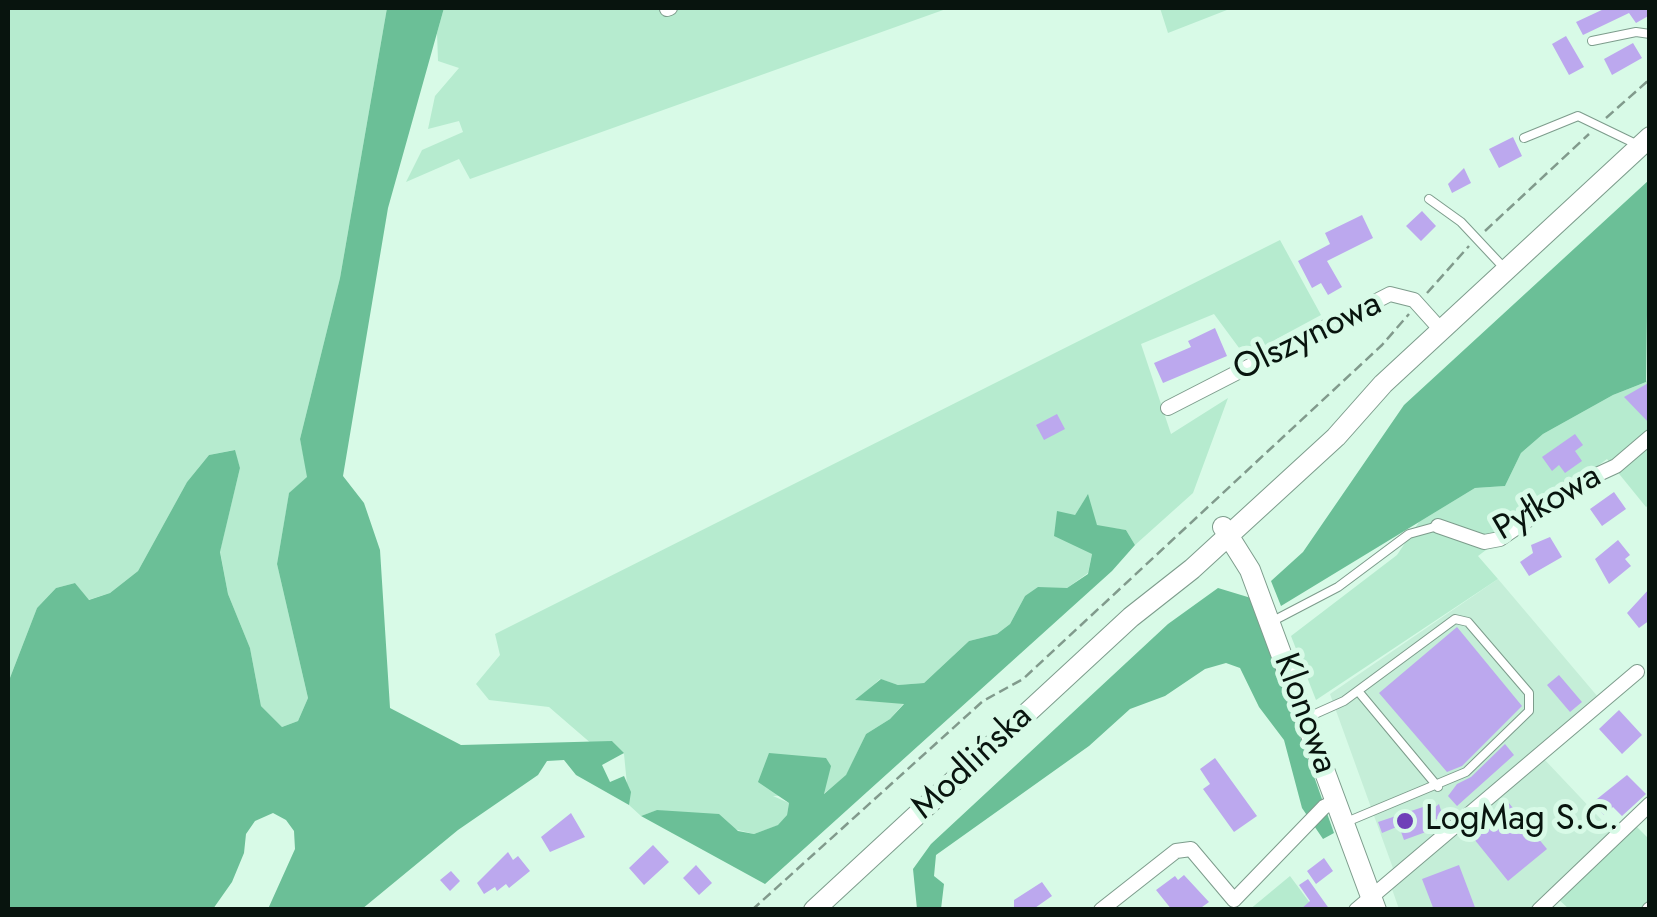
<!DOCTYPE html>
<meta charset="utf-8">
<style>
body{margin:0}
#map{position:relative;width:1657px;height:917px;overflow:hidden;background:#d8fae7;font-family:Jost,sans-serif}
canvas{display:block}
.frame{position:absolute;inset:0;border:10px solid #08140e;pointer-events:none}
</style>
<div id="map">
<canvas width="1657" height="917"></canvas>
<div class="frame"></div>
</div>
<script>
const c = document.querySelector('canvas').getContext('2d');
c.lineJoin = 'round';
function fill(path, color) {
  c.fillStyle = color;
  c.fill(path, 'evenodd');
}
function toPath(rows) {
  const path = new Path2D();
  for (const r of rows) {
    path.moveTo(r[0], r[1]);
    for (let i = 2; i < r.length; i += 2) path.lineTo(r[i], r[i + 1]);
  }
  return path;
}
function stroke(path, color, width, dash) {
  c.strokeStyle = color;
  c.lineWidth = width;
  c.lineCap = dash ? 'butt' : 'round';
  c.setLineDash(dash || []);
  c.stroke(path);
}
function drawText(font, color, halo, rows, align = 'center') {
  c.font = font + ' Jost,sans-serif';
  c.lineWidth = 10;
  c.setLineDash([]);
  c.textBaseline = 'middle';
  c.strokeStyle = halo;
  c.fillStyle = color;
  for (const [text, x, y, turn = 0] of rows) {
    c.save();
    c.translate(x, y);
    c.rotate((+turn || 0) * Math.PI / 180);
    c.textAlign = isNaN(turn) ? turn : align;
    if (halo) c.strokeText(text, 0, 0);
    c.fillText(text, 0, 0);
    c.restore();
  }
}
fill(toPath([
 [1498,579,1598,697,1394,871,1330,694],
 [1544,759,1614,833,1534,909,1399,909,1392,889]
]), '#c5eed8');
fill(toPath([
 [8,8,387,8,340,278,300,439,308,477,289,494,277,564,308,698,298,721,282,727,261,706,250,648,228,594,220,551,240,468,234,450,209,455,187,482,138,571,110,593,88,600,75,583,56,588,37,608,8,683],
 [444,8,946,8,946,9,470,179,459,159,406,182,422,150,463,132,459,121,428,129,435,96,459,68,438,61,437,33],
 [1160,8,1232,8,1168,33],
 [1280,240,1321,315,1245,356,1214,314,1141,344,1171,434,1228,398,1193,493,1135,545,1126,530,1097,526,1087,496,1075,515,1092,554,1088,573,1067,588,1025,596,1010,624,997,634,969,641,924,683,898,685,880,679,857,700,904,703,890,719,866,734,846,776,822,795,773,796,789,803,787,815,779,825,754,834,658,810,641,816,629,805,624,754,612,741,593,745,549,707,489,700,476,684,500,655,495,634],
 [1649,375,1650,504,1646,507,1607,459,1478,556,1498,579,1316,700,1291,636,1397,555,1419,522,1475,488,1505,486,1521,453,1543,434,1613,395,1646,382],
 [1634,824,1649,839,1649,909,1569,909,1557,898],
 [1290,876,1310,903,1302,909,1249,910]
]), '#b6ebcf');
fill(toPath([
 [387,8,444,8,388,208,343,476,364,503,380,550,390,708,461,745,612,741,624,753,602,765,610,782,624,776,631,792,629,805,576,775,564,760,547,761,538,775,458,830,362,909,268,909,295,849,294,831,286,820,273,813,255,821,246,834,244,853,232,882,213,909,8,909,8,683,37,608,56,588,75,583,89,600,110,593,138,571,187,482,209,455,235,450,240,468,220,552,228,594,250,648,261,706,282,727,298,721,308,698,277,564,289,493,307,477,300,439,340,278],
 [1649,180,1646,382,1613,395,1543,434,1521,453,1505,486,1475,488,1281,606,1271,581,1303,552,1404,405],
 [1088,494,1097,525,1126,530,1135,545,1112,571,765,884,641,816,657,810,719,814,738,831,754,834,778,825,787,815,789,803,758,782,769,753,826,758,831,766,824,794,846,775,866,734,890,719,904,704,855,700,881,679,898,685,924,683,969,641,997,634,1010,624,1025,596,1038,587,1067,588,1088,574,1092,554,1054,536,1057,511,1075,515],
 [1218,588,1251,598,1334,833,1323,839,1302,808,1284,740,1259,707,1240,668,1226,663,1205,669,1165,696,1130,709,1089,746,936,855,934,876,944,884,941,909,917,909,913,869,931,844,1168,624]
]), '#6bbf97');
fill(toPath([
 [1606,8,1650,8,1650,15,1636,23,1629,13,1583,35,1576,22],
 [1566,36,1584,67,1569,75,1552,44],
 [1633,43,1642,58,1612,75,1604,59],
 [1513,137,1522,156,1499,168,1489,149],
 [1464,168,1471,183,1452,193,1448,184],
 [1422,211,1436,226,1421,241,1406,226],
 [1362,215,1373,238,1327,261,1342,287,1328,295,1321,283,1312,288,1298,261,1330,244,1325,233],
 [1215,328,1227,356,1163,383,1154,363,1191,347,1188,341],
 [1650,382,1650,424,1624,397],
 [1057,414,1065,429,1044,440,1036,425],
 [1575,434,1583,445,1575,451,1582,461,1565,473,1559,465,1552,471,1542,457],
 [1614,492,1626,509,1602,526,1590,509],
 [1550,537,1562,557,1529,576,1520,562,1533,553,1531,545],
 [1618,540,1630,555,1625,559,1631,566,1609,584,1595,559],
 [1650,588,1650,620,1639,628,1627,613],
 [1457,627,1522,706,1462,766,1447,772,1379,693],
 [1559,675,1582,702,1570,712,1547,685],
 [1619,710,1642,735,1622,754,1599,729],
 [1505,744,1514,755,1457,806,1448,796,1457,784,1471,777],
 [1215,758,1257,816,1234,832,1203,789,1210,784,1200,769],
 [1627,775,1646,794,1622,816,1613,807,1604,815,1592,803],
 [1508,802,1547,849,1508,881,1470,834],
 [1439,804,1443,817,1431,821,1434,829,1404,840,1399,826,1382,833,1378,822,1426,806,1428,813],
 [571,813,585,837,550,852,541,837],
 [653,845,669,862,644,885,629,868],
 [508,852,513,860,518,856,530,871,509,888,506,884,497,891,495,887,484,894,477,883],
 [1324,858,1333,871,1316,884,1307,871],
 [696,865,712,883,699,895,683,878],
 [1459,865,1476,910,1434,910,1422,879],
 [451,871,460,881,450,891,440,880],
 [1184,875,1209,902,1198,910,1172,910,1156,890,1175,876,1178,880],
 [1308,879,1330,910,1300,910,1310,901,1299,885],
 [1042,882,1052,896,1032,910,1014,910,1014,900]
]), '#bca8ee');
const lane = toPath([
 [1592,41,1636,32,1650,34],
 [1524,138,1578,116,1636,144],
 [1429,199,1461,222,1506,270],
 [1271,622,1338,587,1409,534,1438,526],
 [1358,691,1438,787],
 [1306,718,1344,701,1455,619,1468,622,1529,693,1529,711,1466,772,1344,823]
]);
const street = toPath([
 [667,9,670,8],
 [1168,408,1390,294,1414,300,1441,330],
 [1438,526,1484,542,1500,539,1590,478,1616,466,1650,437],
 [1101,910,1176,851,1191,849,1234,900,1324,807,1336,801],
 [1356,910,1637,672],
 [1539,910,1650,804],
 [1649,910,1650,909]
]);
const secondary = toPath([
 [1223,527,1250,570,1376,910],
 [814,910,1131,617,1192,569,1336,437,1383,384,1650,137]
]);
stroke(lane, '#7d9c8c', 10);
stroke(street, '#7d9c8c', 16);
stroke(secondary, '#7d9c8c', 22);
stroke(toPath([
 [1606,118,1650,79],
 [1485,231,1589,134],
 [1427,293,1469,246],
 [752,910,983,701,1023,679,1382,345,1409,314]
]), '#819a8c', 2.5, [10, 5]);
stroke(lane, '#fff', 8);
stroke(street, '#fff', 14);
stroke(secondary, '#fff', 20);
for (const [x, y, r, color] of [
 [1405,821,10,"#6f40b8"]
]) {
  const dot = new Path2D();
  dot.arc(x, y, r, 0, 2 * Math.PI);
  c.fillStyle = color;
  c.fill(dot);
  stroke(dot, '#d8fae7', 4);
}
drawText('35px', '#08140e', '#d8fae7', [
 ["Olszynowa",1308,338,-26],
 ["Pyłkowa",1548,504,-30],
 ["Klonowa",1304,714,70],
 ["Modlińska",973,763,-43]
]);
drawText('35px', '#08140e', '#d8fae7', [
 ["LogMag S.C.",1425,821]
], 'left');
</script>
